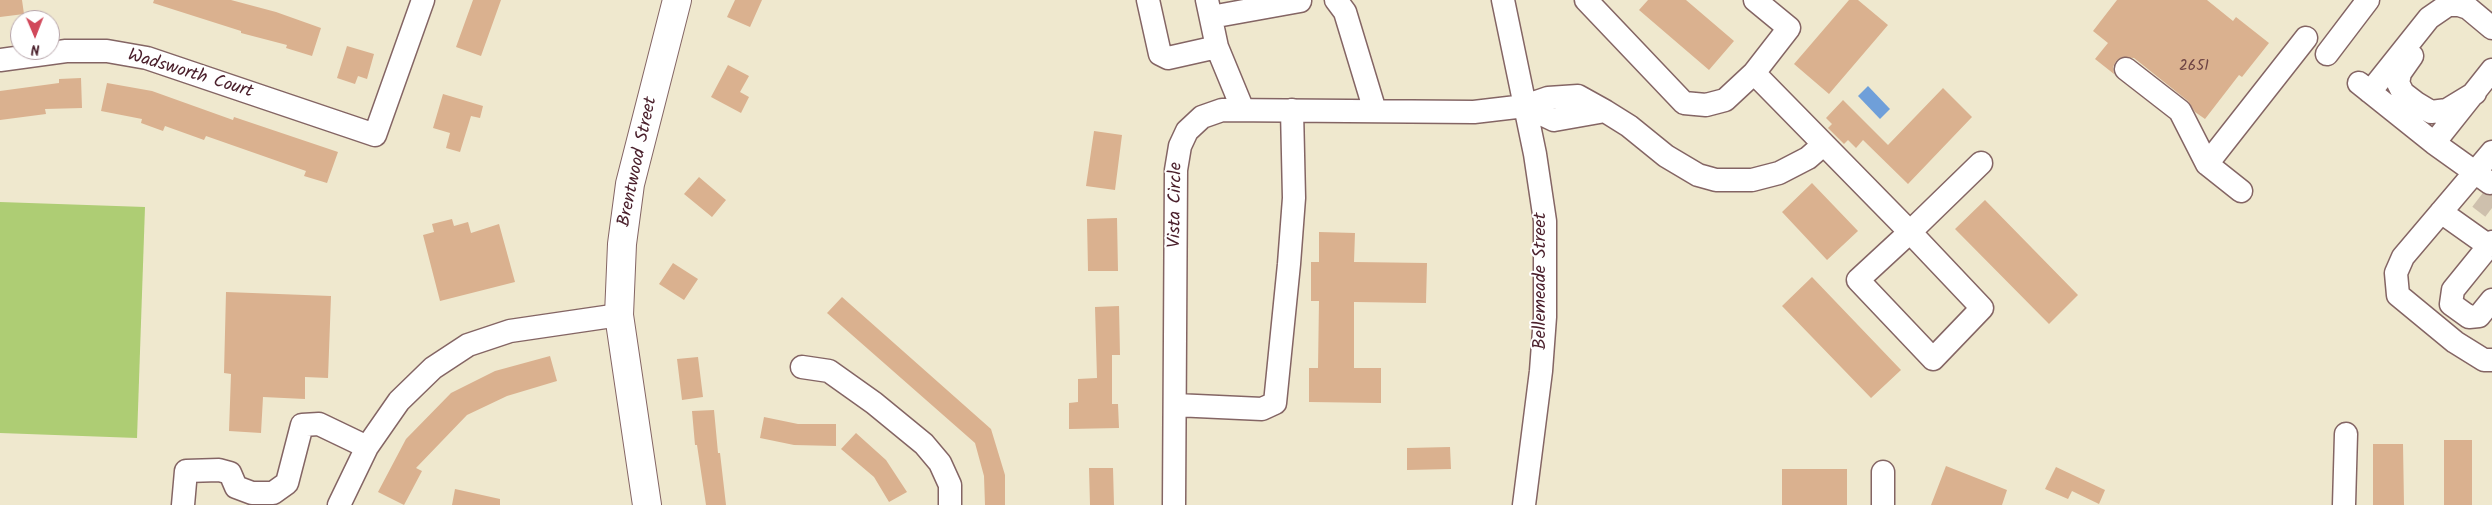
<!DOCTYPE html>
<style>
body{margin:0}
#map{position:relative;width:2492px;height:505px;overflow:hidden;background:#efe8ce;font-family:Kalam,sans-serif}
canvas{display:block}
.north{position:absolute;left:10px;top:10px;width:50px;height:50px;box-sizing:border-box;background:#fff;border:1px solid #b7a5aa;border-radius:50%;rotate:179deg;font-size:14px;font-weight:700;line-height:20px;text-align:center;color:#4a1f2b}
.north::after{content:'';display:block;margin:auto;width:18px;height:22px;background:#d1495b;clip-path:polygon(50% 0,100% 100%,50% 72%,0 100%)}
</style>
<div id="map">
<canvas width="2492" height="505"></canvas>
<div class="north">N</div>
</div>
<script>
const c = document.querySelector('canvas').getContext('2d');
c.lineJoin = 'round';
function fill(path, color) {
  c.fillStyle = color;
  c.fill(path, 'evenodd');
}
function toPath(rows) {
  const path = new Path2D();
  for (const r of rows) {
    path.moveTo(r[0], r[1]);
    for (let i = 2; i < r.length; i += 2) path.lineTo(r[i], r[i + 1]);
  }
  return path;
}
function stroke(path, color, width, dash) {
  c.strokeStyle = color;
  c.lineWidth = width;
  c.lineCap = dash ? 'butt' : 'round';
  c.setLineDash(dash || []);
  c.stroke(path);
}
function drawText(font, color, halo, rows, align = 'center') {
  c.font = font + ' Kalam,sans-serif';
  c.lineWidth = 4;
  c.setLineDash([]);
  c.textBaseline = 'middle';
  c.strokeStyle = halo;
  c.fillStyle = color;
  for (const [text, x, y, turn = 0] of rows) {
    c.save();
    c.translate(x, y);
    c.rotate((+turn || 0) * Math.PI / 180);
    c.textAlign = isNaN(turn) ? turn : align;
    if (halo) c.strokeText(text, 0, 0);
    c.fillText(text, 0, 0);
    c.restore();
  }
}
fill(toPath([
 [0,202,145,207,137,438,0,433]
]), '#aecd74');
fill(toPath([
 [1868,86,1890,109,1880,119,1858,96]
]), '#6f9fd9');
fill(toPath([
 [0,0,22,0,24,14,0,17],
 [154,0,231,0,276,12,321,28,312,56,286,48,287,45,241,33,241,31,153,3],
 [473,0,501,0,481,56,456,47],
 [735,0,762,0,750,27,727,17],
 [1648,0,1686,0,1734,41,1709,70,1639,10],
 [1849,0,1858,0,1888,25,1829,94,1794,64],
 [2117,0,2207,0,2233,21,2236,17,2269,43,2242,77,2239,75,2205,119,2195,112,2188,101,2134,58,2122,57,2116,61,2113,67,2114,74,2095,59,2108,43,2093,31],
 [347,46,374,54,367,79,358,76,355,84,337,78],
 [728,65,749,76,740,92,749,97,741,113,711,97],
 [81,78,82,108,45,109,46,114,0,120,0,91,59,83,59,79],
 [107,83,152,91,233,120,234,117,338,152,327,183,304,176,306,171,206,136,204,140,165,126,163,131,141,123,142,119,101,111],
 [1943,88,1972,117,1908,184,1863,140,1856,148,1848,140,1844,144,1828,128,1832,124,1826,118,1843,100,1888,145],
 [443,94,483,106,480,118,471,116,460,152,446,148,450,133,433,128],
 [1094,131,1122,135,1115,190,1086,186],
 [699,177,726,200,712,217,684,194],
 [1812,183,1858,231,1827,260,1782,212],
 [1985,200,2078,295,2049,324,1955,229],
 [1117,218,1118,271,1088,271,1087,219],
 [452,219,454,226,468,222,471,233,499,224,515,282,440,301,423,235,434,232,432,224],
 [1319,232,1355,233,1354,262,1427,263,1426,303,1354,302,1354,368,1381,368,1381,403,1309,402,1309,368,1318,368,1319,301,1311,301,1311,262,1319,262],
 [673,263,698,279,684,300,659,284],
 [1812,277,1901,370,1871,398,1782,306],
 [226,292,331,296,328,378,305,377,305,399,263,397,261,433,229,431,231,374,224,373],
 [842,297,991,429,1005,475,1005,505,985,505,984,476,975,443,827,313],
 [1119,306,1120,355,1112,355,1112,404,1118,404,1119,428,1069,429,1069,403,1078,402,1078,379,1097,378,1095,307],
 [550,356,557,381,507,396,467,415,416,468,422,471,404,505,378,492,406,439,451,393,495,371],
 [698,357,703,397,682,400,677,359],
 [714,410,718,453,720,453,726,505,706,505,697,445,695,445,692,411],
 [764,417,798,424,836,424,836,446,794,445,760,438],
 [856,433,886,460,907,492,889,502,874,477,841,449],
 [2444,440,2472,440,2472,505,2444,505],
 [2373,444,2403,444,2404,505,2373,505],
 [1450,447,1451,469,1407,470,1407,448],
 [1946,466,2007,490,2002,505,1931,505],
 [2056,467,2105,490,2099,504,2072,491,2068,499,2045,489],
 [1089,468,1113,468,1114,505,1090,505],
 [1782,469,1847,469,1847,505,1782,505],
 [455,489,500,499,500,505,452,505]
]), '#dab18f');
stroke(toPath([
 [2479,198,2492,208]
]), '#cec0ad', 22, [22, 11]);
const minor = toPath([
 [1148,0,1160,54,1168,58,1217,47],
 [1207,0,1217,47,1243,110],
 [1336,0,1345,12,1375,111],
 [1503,0,1535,154,1545,221,1545,317,1541,371,1524,505],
 [1586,0,1684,103,1706,105,1725,100,1754,73,1789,28,1755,0],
 [1211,17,1300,1],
 [2327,54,2368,0],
 [2412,56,2400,73,2398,83,2403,93,2416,103,2431,112,2447,110,2475,93],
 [0,60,66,51,107,51,147,58,375,135,423,0],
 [2126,69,2180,111,2207,164,2241,191],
 [1754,73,1910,232,1982,308,1933,359,1858,280,1910,232,1981,163],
 [2359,83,2434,143,2490,183],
 [2370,92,2429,18,2448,5,2459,5,2468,8,2492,28],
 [1605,111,1629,126,1666,156,1698,175,1716,180,1752,180,1779,173,1808,158,1823,145],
 [2434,143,2492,70],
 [2492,152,2403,257,2396,273,2398,295,2455,342,2484,360,2492,360],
 [2207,164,2306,38],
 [2441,212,2489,246],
 [2492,242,2453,290,2451,304,2469,317,2479,316,2492,300],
 [802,367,829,371,874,403,924,444,940,463,950,485,950,505],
 [1175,405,1262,409,1275,403,1289,264,1294,198,1292,110],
 [183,505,186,471,219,470,230,473,236,487,252,493,273,493,287,483,302,425,319,424,367,447],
 [339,505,367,447,399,401,433,368,468,345,510,331,619,315],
 [1174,505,1176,170,1180,146,1187,131,1202,117,1222,110,1474,112,1525,106,1548,98,1578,96,1605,111,1554,120,1525,106],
 [1883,505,1883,472],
 [2344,505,2346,434]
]);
const major = toPath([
 [647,505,619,315,622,244,630,184,677,0]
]);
stroke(minor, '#846564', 25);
stroke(major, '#846564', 30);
stroke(minor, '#fff', 22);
stroke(major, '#fff', 28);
drawText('15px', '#6e4444', null, [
 ["2651",2194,67]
]);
drawText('18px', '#4a1f2b', '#fff', [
 ["Wadsworth Court",190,75,17],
 ["Brentwood Street",639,162,-78],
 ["Vista Circle",1177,205,-89],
 ["Bellemeade Street",1542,281,-90]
]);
</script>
